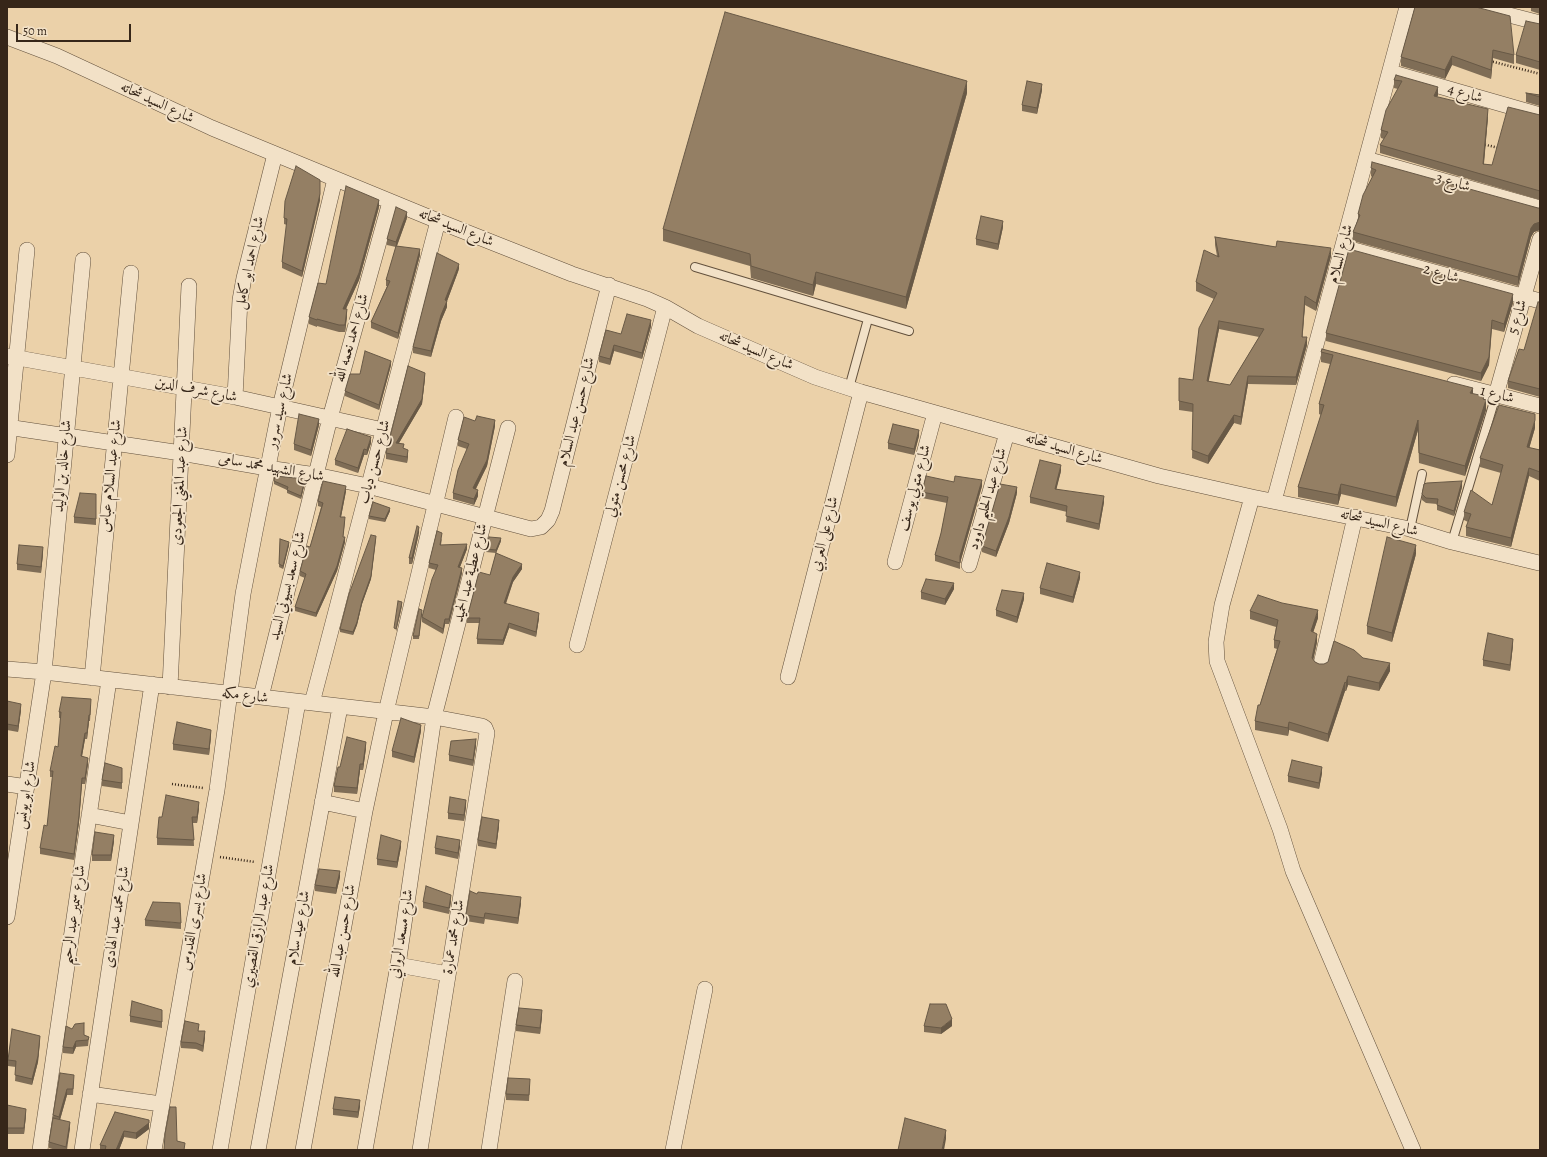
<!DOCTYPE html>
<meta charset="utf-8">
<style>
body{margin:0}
#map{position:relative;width:1547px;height:1157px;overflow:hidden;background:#ebd1a9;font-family:Alegreya,serif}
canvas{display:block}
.frame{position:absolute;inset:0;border:8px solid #362619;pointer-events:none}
.scale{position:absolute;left:16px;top:24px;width:115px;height:18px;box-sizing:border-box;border:2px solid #362619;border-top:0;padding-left:5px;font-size:12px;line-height:14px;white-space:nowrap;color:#362619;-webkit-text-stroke:3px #f2e1c7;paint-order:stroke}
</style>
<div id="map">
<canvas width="1547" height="1157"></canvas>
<div class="frame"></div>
<div class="scale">50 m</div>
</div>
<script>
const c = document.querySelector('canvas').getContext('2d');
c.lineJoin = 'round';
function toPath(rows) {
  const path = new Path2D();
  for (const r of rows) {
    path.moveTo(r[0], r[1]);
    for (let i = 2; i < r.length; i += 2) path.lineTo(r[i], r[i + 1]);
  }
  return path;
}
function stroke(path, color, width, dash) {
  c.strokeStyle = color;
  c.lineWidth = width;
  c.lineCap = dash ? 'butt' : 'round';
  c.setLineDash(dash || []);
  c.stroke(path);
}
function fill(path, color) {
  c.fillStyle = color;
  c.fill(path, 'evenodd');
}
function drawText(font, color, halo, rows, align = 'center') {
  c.font = font + ' Alegreya,Amiri,serif';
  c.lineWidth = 3.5;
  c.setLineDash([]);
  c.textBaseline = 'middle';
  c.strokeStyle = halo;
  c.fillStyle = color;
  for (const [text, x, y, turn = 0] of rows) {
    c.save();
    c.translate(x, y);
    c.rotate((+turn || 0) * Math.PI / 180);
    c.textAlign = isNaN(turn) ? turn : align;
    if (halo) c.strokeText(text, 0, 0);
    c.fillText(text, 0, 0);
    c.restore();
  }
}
const lane = toPath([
 [695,267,909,331],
 [849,388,868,319],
 [1410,529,1422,474],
 [1452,542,1496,395]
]);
const street = toPath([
 [1478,7,1540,23],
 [7,37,57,56,212,128,438,221,572,274,647,299,665,307,698,326,815,377,861,392,1159,476,1252,497,1410,529,1452,542,1539,563],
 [1390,72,1540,115],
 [1366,159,1540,208],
 [1343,247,1540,301],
 [7,356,235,397,383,430],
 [1454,384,1540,406],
 [1496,395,1540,239],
 [235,397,240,300,244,278,275,154],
 [7,427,181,453,267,468,316,475,368,486,531,529,541,527,548,520,552,511,609,285],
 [7,455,27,250],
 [1252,497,1222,605,1216,642,1217,661,1280,829,1293,871,1413,1150],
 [1274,501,1407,7],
 [895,562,935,413],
 [969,565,1007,433],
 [577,645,665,307],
 [1321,664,1355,517],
 [7,669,44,672,434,717,482,726,485,728,487,733,420,1150],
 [788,677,861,392],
 [92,678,131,273],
 [170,687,189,286],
 [261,697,330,418,390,202],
 [312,703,438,221],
 [7,784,27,787],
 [322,802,365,811],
 [89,815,131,823],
 [7,917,44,672,83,260],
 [398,965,448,974],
 [90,1094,161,1104],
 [40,1150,109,680],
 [82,1150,152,684],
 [154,1150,217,790,243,594,255,532,280,407,335,179],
 [220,1150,298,702],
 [258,1150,340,707],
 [303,1150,365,811,386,712,456,417],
 [365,1150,398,965,434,717,508,428],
 [489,1150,515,981],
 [673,1150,705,989]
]);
stroke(lane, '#63513d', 10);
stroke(street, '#63513d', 16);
stroke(toPath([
 [1490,61,1540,74],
 [1482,144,1499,148],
 [172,784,203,788],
 [220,857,255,862]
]), '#362619', 2.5, [1, 2]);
stroke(lane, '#f2e1c7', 8);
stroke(street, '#f2e1c7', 15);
fill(toPath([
 [1415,7,1514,55,1514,64,1493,58,1491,79,1452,65,1445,79,1401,66,1401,57],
 [1531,7,1540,7,1540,14,1531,11],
 [1540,24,1540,70,1516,63,1516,55],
 [1396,75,1438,95,1437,97,1488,117,1484,164,1492,165,1540,115,1540,200,1380,153,1380,145,1384,139,1381,138,1381,130,1398,89,1394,88,1394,80],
 [1042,90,1037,114,1022,111,1022,105],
 [967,93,906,309,816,284,813,296,751,278,750,266,663,241,663,229],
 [1526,93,1540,95,1540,106,1526,102],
 [1371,168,1538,208,1540,208,1540,230,1534,232,1531,237,1518,286,1353,241,1353,232,1358,220,1358,214,1372,177,1371,176],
 [320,186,320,200,302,277,282,268,282,262,287,225,284,224,284,218],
 [379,207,359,280,346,309,347,316,345,332,339,332,317,326,317,327,309,324,309,317,326,284],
 [407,218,397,246,420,255,398,339,371,328,371,322,387,286,386,286,386,280,396,247,387,245,387,239],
 [1003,227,998,250,976,245,976,239],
 [1215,237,1331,256,1316,311,1305,305,1302,337,1307,345,1296,385,1248,384,1241,425,1234,423,1208,464,1192,458,1193,412,1179,410,1179,378,1193,380,1214,299,1196,291,1196,282,1217,256,1215,245],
 [1219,329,1259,337,1230,385,1208,382],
 [459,269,447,301,447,307,441,321,431,357,413,353,413,347],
 [1540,302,1540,397,1508,388,1508,381,1524,350],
 [1513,303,1504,332,1492,329,1489,365,1481,381,1326,341,1326,333],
 [651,326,642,359,614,351,610,365,599,362,599,356,621,334],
 [1322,349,1473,394,1484,400,1486,410,1465,476,1419,463,1418,430,1396,507,1341,494,1338,505,1298,497,1298,487,1321,415,1319,414,1319,404,1330,364,1321,362,1321,352],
 [391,365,379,410,345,396,345,391,360,374],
 [425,378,422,404,399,443,404,449,408,456,407,463,386,459,386,453],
 [475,421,495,426,487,466,476,489,478,496,474,505,453,499,453,493,467,449,458,446,458,440],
 [319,425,311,456,294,450,294,444],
 [1535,428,1529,448,1540,450,1540,481,1529,476,1511,547,1466,536,1466,527,1468,522,1464,520,1464,512,1492,505,1501,473,1480,467,1480,458],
 [919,436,914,455,888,449,888,443],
 [371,443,367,455,364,455,358,473,335,465,335,460],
 [1061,471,1056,489,1104,502,1099,530,1066,522,1067,512,1030,503,1030,497],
 [274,481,305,482,301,499,287,493,287,490,274,484],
 [954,482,982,486,960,563,960,569,935,561,935,555,941,533,947,503,922,498,922,492],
 [1462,487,1454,516,1437,510,1437,504,1426,503,1422,500,1422,494],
 [346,491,341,517,345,522,343,537,345,542,337,571,316,617,295,611,295,607,305,578,300,576,300,571,310,547,321,507,318,506,318,501],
 [1017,493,1009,523,996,557,982,552,982,546],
 [96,494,96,525,74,523,74,517],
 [390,511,385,522,369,519,369,516],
 [419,533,412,564,409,564,409,558],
 [442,538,441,545,467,549,460,567,462,573,449,624,445,624,443,634,422,622,422,617,436,570,429,568,429,563],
 [280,539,289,545,283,569,279,567],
 [376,539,371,579,362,604,357,625,353,635,340,632,340,629],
 [501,541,496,553,522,569,513,582,506,604,539,618,536,637,509,628,503,645,477,644,477,639,480,623,467,623,467,618,490,575,496,553,486,552,486,549],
 [43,553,41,573,17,570,17,564],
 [1416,554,1392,642,1367,634,1367,626],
 [1080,578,1073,603,1040,594,1040,588],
 [954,589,945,605,921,599,921,592],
 [1024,599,1017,623,996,616,996,610],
 [1250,611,1318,618,1313,632,1317,642,1313,660,1315,662,1319,664,1324,664,1363,658,1390,671,1379,691,1348,685,1346,691,1345,691,1328,742,1289,730,1288,736,1255,730,1255,721,1277,649,1274,648,1274,640,1276,627,1250,619],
 [422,613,419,639,413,639,413,636],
 [1513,645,1510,671,1483,666,1483,660],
 [7,701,21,710,18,732,7,730],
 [91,705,90,721,89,721,87,739,85,739,82,756,88,764,85,784,82,784,79,822,74,860,40,854,40,848,47,826,53,777,50,777,50,771,58,747,61,718,59,718,59,712],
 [421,731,414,763,392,757,392,751],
 [211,736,209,755,173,750,173,744],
 [476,745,473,766,449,761,449,755],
 [366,748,363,770,360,770,357,794,334,792,334,786,340,767],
 [122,768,122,789,102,786,102,780],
 [1322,773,1319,789,1288,782,1288,776],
 [466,806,464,821,448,819,448,813],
 [199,808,197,823,193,823,194,846,157,845,157,838,162,817],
 [499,826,496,849,478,846,478,840],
 [114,841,111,861,92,861,92,855],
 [460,846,458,859,435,854,435,848],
 [401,847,397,868,377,865,377,859],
 [340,877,336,894,315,891,315,885],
 [477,894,521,903,518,924,485,919,484,924,466,921,466,915],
 [451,901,449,914,423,908,423,902],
 [145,920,181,923,181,929,145,926],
 [130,1016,162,1016,162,1028,130,1022],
 [542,1016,540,1034,516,1031,516,1025],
 [924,1026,952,1026,941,1034,924,1032],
 [199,1031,205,1037,203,1052,196,1049,181,1048,181,1042],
 [84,1035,89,1037,88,1046,76,1047,73,1054,63,1053,63,1047],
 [40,1042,38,1062,32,1085,15,1081,16,1067,8,1066,8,1060],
 [60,1073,74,1081,73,1095,67,1095,60,1120,70,1128,67,1150,56,1150,49,1148,49,1142],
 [530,1085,529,1101,506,1100,506,1094],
 [7,1105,26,1115,24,1134,7,1134],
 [360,1106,358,1118,333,1115,333,1109],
 [115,1112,149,1126,149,1129,136,1139,124,1137,119,1150,100,1150,100,1145]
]), '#7f6d56');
fill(toPath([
 [1493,50,1493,58,1491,79,1491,70],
 [1452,56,1452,65,1445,79,1445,70],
 [967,81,967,93,906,309,906,297],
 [1042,84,1042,90,1037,114,1037,108],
 [1438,87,1438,95,1434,104,1434,96],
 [1488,109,1488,117,1483,172,1483,164],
 [320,180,320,200,302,277,302,271],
 [379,200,379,207,359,280,343,315,343,309],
 [407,212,407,218,396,248,396,242],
 [1003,221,1003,227,998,250,998,244],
 [1540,221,1540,230,1534,232,1531,237,1518,286,1518,277,1531,228,1534,224],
 [1331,248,1331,256,1316,311,1316,303],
 [420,249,420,255,398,339,398,333],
 [459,264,459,269,446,304,447,301,447,307,441,321,431,357,431,351,445,300],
 [816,272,816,284,813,296,813,285],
 [1513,294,1513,303,1504,332,1504,324],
 [1305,296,1305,305,1302,345,1302,337],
 [347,309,347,316,345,332,345,325],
 [651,320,651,326,642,359,642,353],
 [1492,320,1489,365,1481,381,1481,373],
 [1219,321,1219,329,1207,390,1207,381],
 [1307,337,1307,345,1296,385,1296,377],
 [614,345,614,351,610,365,610,359],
 [391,361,391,365,379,410,379,405],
 [425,373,425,378,422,404,396,448,396,443],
 [1248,376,1248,384,1241,425,1241,417],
 [1473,388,1473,398,1470,393],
 [1484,396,1484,405,1486,400,1486,410,1465,476,1465,466],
 [1234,415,1234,423,1208,464,1208,456],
 [319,419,319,425,311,456,311,450],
 [495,420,495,426,487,466,473,494,473,488],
 [1418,420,1418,430,1396,507,1396,497],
 [1535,420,1535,428,1527,456,1527,447],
 [919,430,919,436,914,455,914,449],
 [371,437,371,443,367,455,367,450],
 [364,449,364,455,358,473,358,468],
 [408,450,408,456,407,463,407,457],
 [1061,465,1061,471,1055,495,1055,489],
 [1529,468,1529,476,1511,547,1511,538],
 [305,479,305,482,301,499,301,496],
 [982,480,982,486,960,563,960,569,960,556],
 [1462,481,1462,487,1454,516,1454,511],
 [1341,484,1341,494,1338,505,1338,495],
 [346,486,346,491,340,522,340,517],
 [1017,487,1017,493,1009,523,996,557,996,551],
 [478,490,478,496,474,505,474,499],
 [1104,496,1104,502,1099,530,1099,524],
 [390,508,390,511,385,522,385,519],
 [419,527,419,533,412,564,412,558],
 [376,536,371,579,362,604,357,625,353,635,353,632],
 [345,537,345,542,337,571,316,617,316,613],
 [501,538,501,541,496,553,496,550],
 [289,542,289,545,283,569,283,566],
 [467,544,467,549,458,572,458,567],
 [1416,545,1416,554,1392,642,1392,633],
 [43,547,43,553,41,573,41,567],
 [522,564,522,569,513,582,504,608,504,603,513,577],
 [462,568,462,573,449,624,449,619],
 [1080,572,1080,578,1073,603,1073,597],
 [954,583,954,589,945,605,945,599],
 [1024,593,1024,599,1017,623,1017,617],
 [402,602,402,606,396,632,396,629],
 [1318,610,1318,618,1311,639,1311,631],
 [539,613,539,618,536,637,536,632],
 [445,619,445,624,443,634,443,629],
 [509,623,509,628,503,645,503,640],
 [1317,634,1317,642,1312,666,1312,658],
 [1513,639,1513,645,1510,671,1510,665],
 [1390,663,1390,671,1379,691,1379,683],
 [1348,676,1348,685,1346,691,1346,683],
 [1345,682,1345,691,1328,742,1328,734],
 [21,704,21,710,18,732,18,726],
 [89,715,89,721,87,739,87,733],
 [1289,722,1289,730,1288,736,1288,728],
 [421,725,421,731,414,763,414,757],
 [211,730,211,736,209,755,209,749],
 [85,733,85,739,81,762,81,756],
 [476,739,476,745,473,766,473,760],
 [366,742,366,748,363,770,363,764],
 [88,758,88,764,85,784,85,778],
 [360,764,360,770,357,794,357,788],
 [1322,767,1322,773,1319,789,1319,783],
 [82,778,79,822,74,860,74,854],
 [466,800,466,806,464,821,464,815],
 [199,802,199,808,197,823,197,817],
 [499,820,499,826,496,849,496,844],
 [114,835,114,841,111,861,111,855],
 [460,840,460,846,458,859,458,853],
 [401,841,401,847,397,868,397,862],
 [340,871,340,877,336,894,336,888],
 [451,895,451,901,449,914,449,908],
 [521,897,521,903,518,924,518,918],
 [542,1010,542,1016,540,1034,540,1028],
 [952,1019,952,1026,941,1034,941,1028],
 [205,1031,205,1037,203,1052,203,1046],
 [40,1036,38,1062,32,1085,32,1079],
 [76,1041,76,1047,73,1054,73,1048],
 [67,1089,67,1095,59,1123,59,1117],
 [360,1100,360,1106,358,1118,358,1112],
 [26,1109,26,1115,24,1134,24,1128],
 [149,1120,149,1129,136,1139,136,1133],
 [70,1122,70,1128,66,1150,66,1147],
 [946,1130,946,1139,944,1150,942,1150],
 [124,1131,124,1137,119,1150,116,1150]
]), '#685946');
const building = toPath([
 [1415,7,1476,7,1510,16,1514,55,1493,50,1491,70,1452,56,1445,70,1401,57,1415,7],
 [725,12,967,81,906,297,816,272,813,285,751,266,750,254,663,229,725,12],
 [1526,21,1540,24,1540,62,1516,55,1526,21],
 [1396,75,1438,87,1434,96,1488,109,1483,164,1492,165,1508,107,1540,115,1540,191,1380,145,1388,132,1381,130,1386,110,1402,81,1394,80,1396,75],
 [1027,81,1042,84,1037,108,1022,105,1027,81],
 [1526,93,1540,95,1540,97,1526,93],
 [1372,162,1538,208,1540,208,1540,222,1534,224,1531,228,1518,277,1353,232,1360,215,1358,214,1363,195,1376,170,1371,168,1372,162],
 [296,166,320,180,320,194,302,271,282,262,287,219,284,218,285,201,296,166],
 [346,186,379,200,359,273,343,309,347,309,345,325,339,325,317,319,317,320,309,317,318,283,326,284,346,186],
 [396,207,407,212,396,242,387,239,396,207],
 [981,216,1003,221,998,244,976,239,981,216],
 [1215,237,1276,247,1277,241,1331,248,1316,303,1305,296,1302,337,1307,337,1296,377,1248,376,1241,417,1234,415,1208,456,1192,450,1193,404,1179,401,1179,378,1193,380,1199,328,1217,293,1196,282,1204,250,1219,257,1215,237],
 [1219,321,1264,329,1230,385,1207,381,1219,321],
 [396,246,420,249,398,333,371,322,390,281,386,280,396,246],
 [1349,249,1513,294,1504,324,1492,320,1489,357,1481,373,1326,333,1349,249],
 [437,253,459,264,445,300,447,301,441,315,431,351,413,347,437,253],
 [1538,302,1540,302,1540,389,1508,381,1519,349,1524,350,1538,302],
 [627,314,651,320,642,353,614,345,610,359,599,356,606,330,621,334,627,314],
 [1322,349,1473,388,1470,393,1484,396,1483,399,1486,400,1465,466,1419,453,1418,420,1396,497,1341,484,1338,495,1298,487,1324,405,1319,404,1333,355,1321,352,1322,349],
 [365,351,391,361,379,405,345,391,350,374,360,374,365,351],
 [408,366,425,373,422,399,396,443,404,444,403,448,408,450,407,457,386,453,408,366],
 [1499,405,1535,414,1535,420,1527,447,1540,450,1540,472,1529,468,1511,538,1466,527,1471,514,1464,512,1471,490,1492,505,1503,465,1480,458,1499,405],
 [299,414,319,419,311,450,294,444,299,414],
 [477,416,495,420,487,460,473,488,478,490,474,499,453,493,458,470,469,444,458,440,464,417,475,421,477,416],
 [893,424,919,430,914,449,888,443,893,424],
 [347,429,371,437,367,450,364,449,358,468,335,460,347,429],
 [1040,460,1061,465,1055,489,1104,496,1099,524,1066,516,1067,506,1030,497,1040,460],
 [275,476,305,479,301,496,287,490,288,487,274,481,275,476],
 [926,476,954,482,955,476,982,480,960,556,960,563,935,555,941,533,948,497,922,492,926,476],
 [323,481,346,486,340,517,345,517,343,537,345,537,337,566,316,613,295,607,306,574,300,571,307,546,310,547,323,503,318,501,323,481],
 [1462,481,1454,511,1437,505,1438,499,1426,498,1422,494,1424,484,1427,483,1462,481],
 [1000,484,1017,487,1009,517,996,551,982,546,1000,484],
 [80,493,96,494,96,519,74,517,80,493],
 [373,502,390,508,385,519,369,516,373,502],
 [417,526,419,527,412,558,409,558,417,526],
 [437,531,442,533,440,545,467,544,458,567,462,568,449,619,445,619,443,629,422,617,432,579,438,565,429,563,437,531],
 [371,535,376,536,371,576,362,601,357,622,353,632,340,629,349,594,371,535],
 [489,537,501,538,496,550,486,549,489,537],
 [1387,537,1416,545,1392,633,1367,626,1387,537],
 [280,539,289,542,283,566,279,564,280,539],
 [19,545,43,547,41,567,17,564,19,545],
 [496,553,522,564,513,577,504,603,539,613,536,632,509,623,503,640,477,639,480,618,467,618,479,572,490,575,496,553],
 [1047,563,1080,572,1073,597,1040,588,1047,563],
 [926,579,954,583,945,599,921,592,926,579],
 [1002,590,1024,593,1017,617,996,610,1002,590],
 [1258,595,1282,603,1318,610,1311,631,1317,634,1312,658,1315,662,1319,664,1324,664,1328,662,1334,641,1354,650,1363,658,1390,663,1379,683,1348,676,1346,683,1345,682,1328,734,1289,722,1288,728,1255,721,1258,705,1260,705,1280,641,1274,640,1278,620,1250,611,1258,595],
 [398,601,402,602,396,629,394,628,398,601],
 [419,609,422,610,419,636,413,636,419,609],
 [1488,633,1513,639,1510,665,1483,660,1488,633],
 [62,697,91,699,90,715,89,715,87,733,85,733,81,756,88,758,85,778,82,778,79,816,74,854,40,848,44,825,47,826,53,771,50,771,55,746,58,747,61,712,59,712,62,697],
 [7,701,21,704,18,726,7,724,7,701],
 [401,718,421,725,414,757,392,751,401,718],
 [177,722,211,730,209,749,173,744,177,722],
 [347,737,366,742,363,764,360,764,357,788,334,786,338,767,340,767,347,737],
 [476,739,473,760,449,755,451,741,476,739],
 [1292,760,1322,767,1319,783,1288,776,1292,760],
 [105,763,122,768,122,783,102,780,105,763],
 [166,795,199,802,197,817,192,817,194,840,157,838,159,817,162,817,166,795],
 [450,797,466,800,464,815,448,813,450,797],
 [482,817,499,820,496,844,478,840,482,817],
 [95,832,114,835,111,855,92,855,95,832],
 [381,835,401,841,397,862,377,859,381,835],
 [437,836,460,840,458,853,435,848,437,836],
 [319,869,340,871,336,888,315,885,319,869],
 [426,886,451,895,449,908,423,902,426,886],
 [470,891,477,894,478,892,521,897,518,918,485,913,484,918,466,915,470,891],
 [153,902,180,903,181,923,145,920,153,902],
 [132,1001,162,1010,162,1022,130,1016,132,1001],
 [930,1004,946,1004,952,1019,941,1028,924,1026,930,1004],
 [519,1008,542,1010,540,1028,516,1025,519,1008],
 [185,1021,199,1024,198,1031,205,1031,203,1046,196,1043,181,1042,185,1021],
 [84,1023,84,1035,89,1037,88,1040,76,1041,73,1048,63,1047,66,1026,72,1029,75,1024,84,1023],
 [12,1029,40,1036,38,1056,32,1079,15,1075,16,1061,8,1060,12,1029],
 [60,1073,74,1075,73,1089,67,1089,59,1117,53,1115,60,1073],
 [508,1078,530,1079,529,1095,506,1094,508,1078],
 [335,1097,360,1100,358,1112,333,1109,335,1097],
 [7,1105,26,1109,24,1128,7,1128,7,1105],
 [170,1107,176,1107,177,1141,185,1143,184,1150,164,1150,165,1134,170,1107],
 [115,1112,149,1120,149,1123,136,1133,124,1131,116,1150,105,1150,106,1146,100,1145,115,1112],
 [53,1118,70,1122,66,1147,49,1142,53,1118],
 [905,1118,946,1130,942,1150,898,1150,905,1118]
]);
fill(building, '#947f64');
stroke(building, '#685946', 1);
drawText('15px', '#362619', '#f2e1c7', [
 ["شارع 4",1465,94,16],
 ["شارع السيد شحاته",157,103,25],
 ["شارع 3",1453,183,16],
 ["شارع السيد شحاته",456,228,22],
 ["شارع السلام",1341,254,-75],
 ["شارع احمد ابو كامل",250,263,-78],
 ["شارع 2",1441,274,16],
 ["شارع 5",1518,317,-74],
 ["شارع احمد نعمه الله",352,338,-74],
 ["شارع السيد شحاته",756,351,23],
 ["شارع شرف الدين",196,390,11],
 ["شارع 1",1497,395,14],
 ["شارع سيد سرور",280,411,-77],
 ["شارع حسن عبد السلام",577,412,-76],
 ["شارع السيد شحاته",1064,449,16],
 ["شارع حسن دياب",375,462,-75],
 ["شارع خالد بن الوليد",63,466,-85],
 ["شارع الشهيد محمد سامى",271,468,10],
 ["شارع عبد السلام عباس",111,476,-84],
 ["شارع محسن متولي",621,476,-75],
 ["شارع عبد المغني الجعودى",180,486,-87],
 ["شارع متولي يوسف",915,488,-75],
 ["شارع عبد الحليم داوود",988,499,-74],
 ["شارع السيد شحاته",1379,523,13],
 ["شارع على العربي",825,534,-76],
 ["شارع عطية عبد الحميد",471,573,-76],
 ["شارع سعد بسيوني السيد",288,586,-76],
 ["شارع مكه",245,696,7],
 ["شارع ابو يونس",26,795,-81],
 ["شارع سمير عبد الرحيم",74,915,-82],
 ["شارع محمد عبد الهادى",117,917,-81],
 ["شارع يسرى القدوس",194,922,-80],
 ["شارع عبد الرازق القصيري",259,926,-80],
 ["شارع عيد سلام",299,928,-80],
 ["شارع حسن عبد الله",343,931,-80],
 ["شارع مسعد الرواني",402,934,-81],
 ["شارع محمد عمارة",454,937,-81]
]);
</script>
